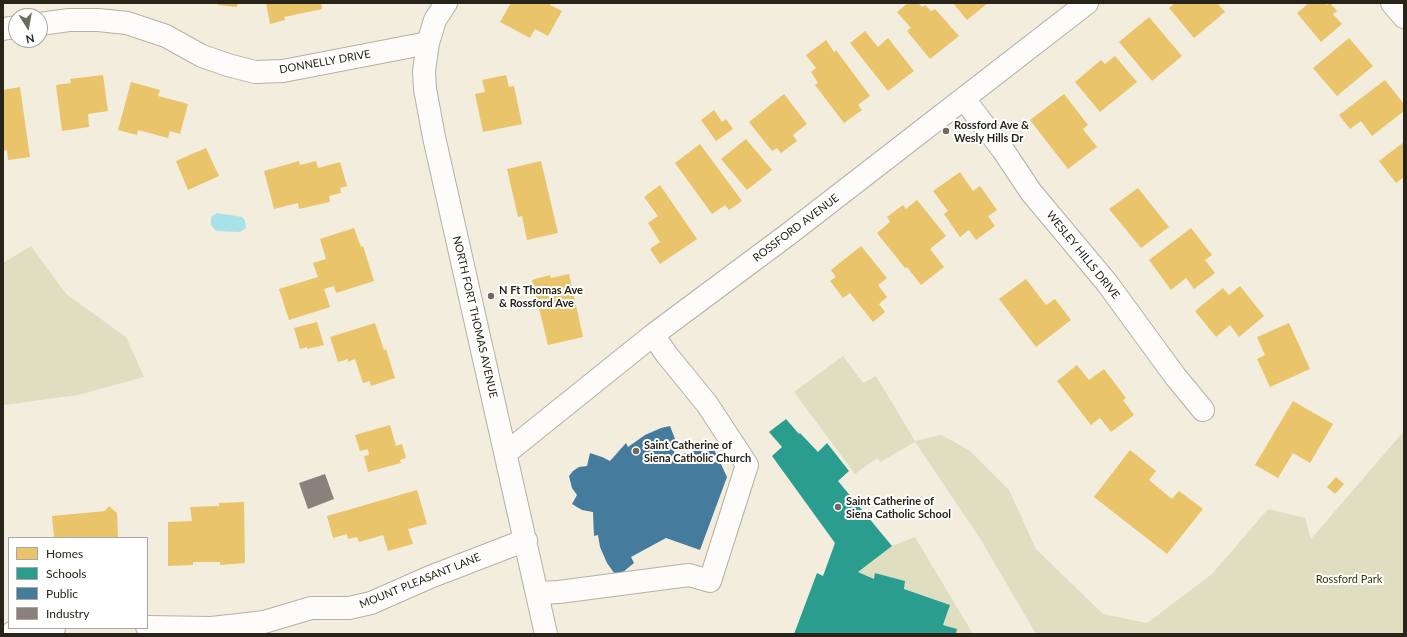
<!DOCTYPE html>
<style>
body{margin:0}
#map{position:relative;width:1407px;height:637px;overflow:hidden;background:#f3eddd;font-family:Lato,sans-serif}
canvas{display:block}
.frame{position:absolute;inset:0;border:4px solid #282419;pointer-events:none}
.legend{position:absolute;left:8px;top:537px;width:140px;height:92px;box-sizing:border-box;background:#fff;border:1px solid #a9a7a3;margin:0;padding:5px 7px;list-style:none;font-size:12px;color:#282419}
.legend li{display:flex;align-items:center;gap:8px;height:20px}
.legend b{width:20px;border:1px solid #a9a7a3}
.north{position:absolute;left:8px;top:8px;width:40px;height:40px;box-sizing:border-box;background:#fff;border:1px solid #a9a7a3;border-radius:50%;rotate:169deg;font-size:11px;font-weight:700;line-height:16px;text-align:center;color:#282419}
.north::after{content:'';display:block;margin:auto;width:14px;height:18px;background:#6f6a5e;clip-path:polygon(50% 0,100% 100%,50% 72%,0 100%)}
</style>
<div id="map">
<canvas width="1407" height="637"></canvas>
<div class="frame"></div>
<ul class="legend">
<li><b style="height:11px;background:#e9c46a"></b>Homes</li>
<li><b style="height:11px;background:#2a9d8f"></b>Schools</li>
<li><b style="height:11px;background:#457b9d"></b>Public</li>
<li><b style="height:11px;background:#8a817c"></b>Industry</li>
</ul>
<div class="north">N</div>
</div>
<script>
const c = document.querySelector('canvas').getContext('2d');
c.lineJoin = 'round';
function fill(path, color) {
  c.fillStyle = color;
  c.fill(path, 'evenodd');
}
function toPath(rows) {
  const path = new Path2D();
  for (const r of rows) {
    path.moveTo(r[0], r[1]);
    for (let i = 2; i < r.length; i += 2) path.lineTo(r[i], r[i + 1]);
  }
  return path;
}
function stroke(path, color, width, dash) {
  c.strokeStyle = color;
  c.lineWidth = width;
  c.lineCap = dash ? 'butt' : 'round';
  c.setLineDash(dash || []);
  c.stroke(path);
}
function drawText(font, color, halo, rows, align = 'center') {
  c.font = font + ' Lato,sans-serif';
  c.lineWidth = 4;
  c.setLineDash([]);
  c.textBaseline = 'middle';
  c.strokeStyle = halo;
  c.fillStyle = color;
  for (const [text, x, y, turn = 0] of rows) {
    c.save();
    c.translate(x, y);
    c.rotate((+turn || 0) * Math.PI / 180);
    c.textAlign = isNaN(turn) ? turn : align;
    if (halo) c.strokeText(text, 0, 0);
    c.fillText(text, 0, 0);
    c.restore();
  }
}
fill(toPath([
 [31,246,66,294,126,337,144,377,78,395,4,405,3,407,3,263],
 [843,356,863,383,876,376,915,441,941,435,969,450,1009,490,1036,549,1103,614,1147,623,1212,574,1268,509,1305,518,1311,539,1404,431,1404,634,1036,634,981,540,915,442,880,462,877,458,855,474,794,392],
 [915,537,973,634,956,634,957,629,943,625,950,605,904,589,905,581,876,573,874,579,858,572,892,546]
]), '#dfdec0');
fill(toPath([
 [217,213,242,217,245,220,246,228,240,232,216,231,211,225,211,217]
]), '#a8e1e8');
fill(toPath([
 [218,3,238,3,237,7,218,5],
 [266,3,321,3,322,9,284,17,285,20,270,24],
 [511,3,551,3,550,5,562,11,548,36,535,29,530,38,500,22],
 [908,3,918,3,922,7,925,5,931,11,935,9,959,36,930,59,907,31,911,28,897,12],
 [953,3,988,3,967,20],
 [1175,3,1217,3,1225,12,1194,38,1169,8],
 [1309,3,1325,3,1327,5,1330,3,1337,11,1333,14,1342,24,1321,42,1297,13],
 [1149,17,1182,56,1152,81,1119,42],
 [865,31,878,47,888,38,914,71,888,91,850,43],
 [1349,38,1373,66,1337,96,1313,68],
 [826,40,834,52,836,50,870,96,858,105,862,110,844,123,815,85,818,83,811,72,816,68,806,55],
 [1115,56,1137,82,1100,112,1075,82,1101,60,1105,64],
 [103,75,108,111,88,114,89,127,62,131,56,85,71,83,70,79],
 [506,75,509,87,514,86,522,124,483,132,475,94,485,92,482,80],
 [1385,80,1404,104,1404,111,1372,136,1361,121,1350,129,1339,115],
 [131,82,160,90,158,96,188,104,180,134,170,131,168,138,138,130,137,135,118,130],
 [20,87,30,157,8,160,7,150,3,151,3,90],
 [784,94,807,124,793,135,797,141,781,153,777,148,772,151,749,122],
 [1064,94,1088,125,1083,129,1097,147,1068,169,1030,120],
 [714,110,722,122,726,119,733,129,716,141,701,120],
 [746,139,772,170,747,190,721,159],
 [1404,142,1404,177,1396,183,1379,161],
 [700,144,742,201,729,210,725,205,712,214,675,163],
 [206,148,219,176,188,190,176,161],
 [299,161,300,165,316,161,318,168,340,162,347,186,340,188,341,193,329,196,330,202,299,209,298,203,274,209,264,171],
 [541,161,558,233,527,240,522,216,518,217,507,169],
 [960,172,973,191,980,186,997,210,988,216,995,226,976,240,969,230,960,237,944,214,948,211,933,191],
 [660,185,697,239,660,264,650,249,660,242,648,223,658,216,644,197],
 [1138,188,1169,227,1141,248,1109,209],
 [917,200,946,236,930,249,944,267,921,285,907,267,905,268,877,233,890,222,887,217,903,205,906,209],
 [354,228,361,247,363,246,374,281,336,293,334,286,324,289,330,307,289,320,279,289,318,277,313,263,326,259,320,239],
 [1191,228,1212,255,1205,260,1215,273,1194,289,1186,278,1171,290,1149,260],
 [861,246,887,278,878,285,887,297,879,304,885,312,873,322,850,293,843,298,830,281,836,277,831,270],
 [569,274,583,337,548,345,532,280,550,275,551,278],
 [1026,279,1046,305,1055,299,1071,320,1036,347,999,299],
 [1240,286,1264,316,1239,337,1230,325,1216,337,1195,311,1223,288,1229,295],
 [317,322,324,345,307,349,307,347,300,349,294,328],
 [375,323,384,350,386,349,395,378,371,386,370,381,363,383,355,359,348,362,348,359,338,362,330,337],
 [1289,323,1310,369,1270,387,1257,359,1265,355,1257,337],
 [1077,365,1089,380,1104,369,1126,398,1123,400,1134,415,1111,432,1100,418,1091,425,1057,381],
 [1293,401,1333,424,1310,463,1293,453,1278,478,1255,465],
 [390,425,396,446,402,444,406,458,400,460,401,463,368,472,364,456,369,455,368,449,360,451,355,435],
 [1130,450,1156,471,1149,480,1172,499,1179,491,1203,509,1167,554,1094,497],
 [1336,477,1344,484,1335,494,1327,487],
 [417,490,427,524,408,529,413,544,388,551,383,535,359,542,357,537,348,539,347,534,333,538,327,516],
 [244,502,245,563,220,565,220,562,193,562,193,565,168,566,168,522,192,521,190,507,219,506,219,503],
 [109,506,117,513,118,538,54,538,52,516,105,511]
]), '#e9c46a');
fill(toPath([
 [786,419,799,434,800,433,818,452,827,443,849,471,838,481,892,546,858,572,874,579,875,573,905,581,904,589,950,605,943,625,957,629,956,634,794,634,817,573,823,576,835,543,772,456,782,447,769,432]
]), '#2a9d8f');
fill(toPath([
 [670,426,677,444,672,446,678,463,681,458,680,455,695,450,694,443,711,443,727,477,700,550,666,538,631,557,634,563,617,577,607,563,600,547,598,535,594,536,593,512,582,510,572,504,577,495,572,488,569,476,573,471,579,467,587,466,590,453,602,457,610,461,626,443,628,447,645,435,661,428]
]), '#457b9d');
fill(toPath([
 [325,474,334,499,308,509,299,483]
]), '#8a817c');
const minor = toPath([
 [446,3,435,20,428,43,424,71,425,89,434,137,546,634],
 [1392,3,1404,17],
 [40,24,69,20,98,20,127,23,166,36,202,56,228,65,255,72,283,71,428,43],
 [3,29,16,27],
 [964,99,1003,150,1031,192,1107,283,1175,376,1203,410],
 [506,453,653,335,790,233,1087,3],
 [537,593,559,592,689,575,710,581,747,465,707,404,667,355,653,335],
 [147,627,211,628,239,625,264,622,311,608,349,608,371,603,430,577,526,540],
 [12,633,54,628]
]);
stroke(minor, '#b5b0a4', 24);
stroke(minor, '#fdfcfa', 22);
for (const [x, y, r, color] of [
 [946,131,4,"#6f6a5e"],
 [491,296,4,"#6f6a5e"],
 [636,451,4,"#6f6a5e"],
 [838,507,4,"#6f6a5e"]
]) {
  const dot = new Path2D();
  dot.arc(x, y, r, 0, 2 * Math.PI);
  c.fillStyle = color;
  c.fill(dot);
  stroke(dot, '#fff', 1.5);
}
drawText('11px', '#282419', '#fff', [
 ["DONNELLY DRIVE",325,62,-10],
 ["ROSSFORD AVENUE",796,228,-37],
 ["WESLEY HILLS DRIVE",1083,255,51],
 ["NORTH FORT THOMAS AVENUE",475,317,77],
 ["MOUNT PLEASANT LANE",420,581,-22]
]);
drawText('bold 11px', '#282419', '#fff', [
 ["Rossford Ave &",954,125],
 ["Wesly Hills Dr",954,138],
 ["N Ft Thomas Ave",499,290],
 ["& Rossford Ave",499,303],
 ["Saint Catherine of",644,445],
 ["Siena Catholic Church",644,458],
 ["Saint Catherine of",846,501],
 ["Siena Catholic School",846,514]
], 'left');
drawText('11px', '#353602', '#fff', [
 ["Rossford Park",1349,579]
]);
</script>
